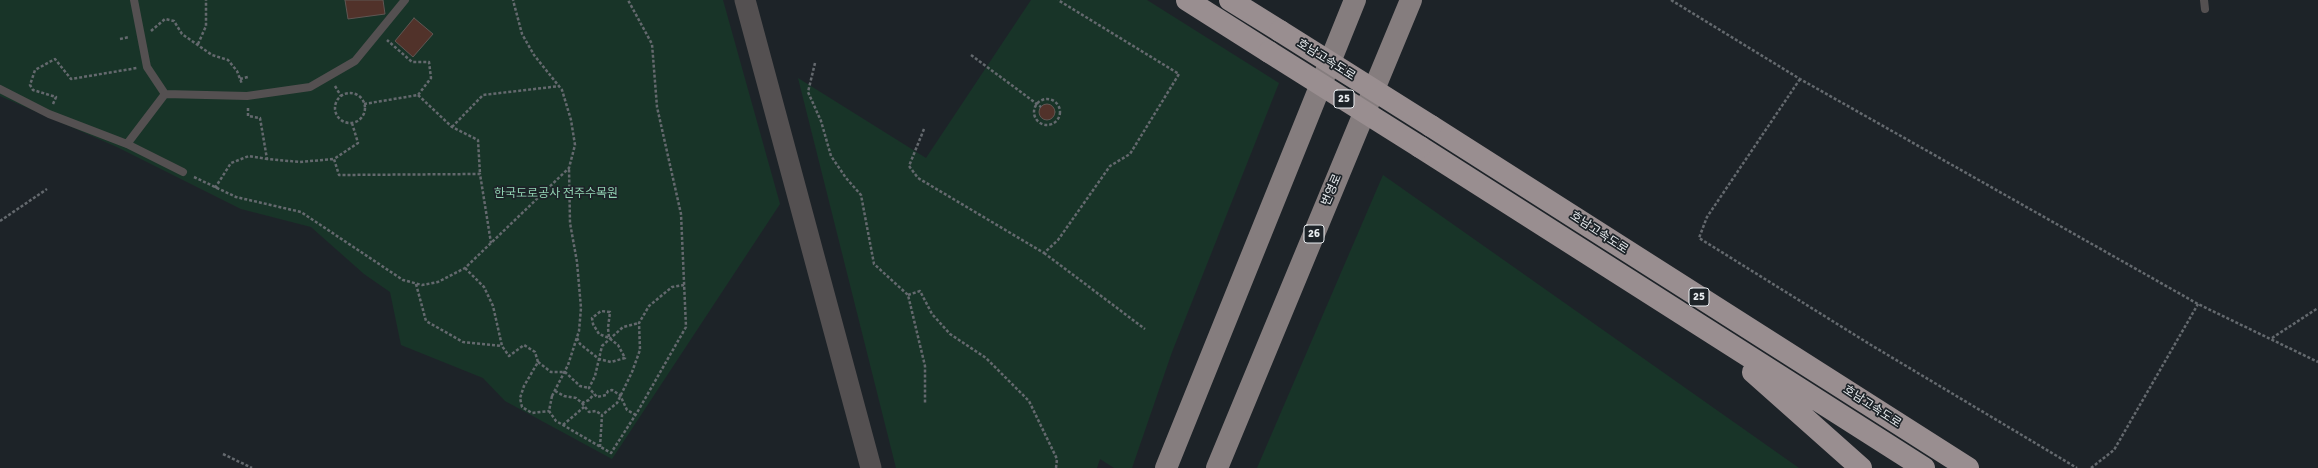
<!DOCTYPE html>
<meta charset="utf-8">
<style>
body{margin:0}
canvas{display:block;background:#1d2328}
</style>
<canvas width="2318" height="468"></canvas>
<script>
const c = document.querySelector('canvas').getContext('2d');
c.lineJoin = 'round';
function fill(path, color) {
  c.fillStyle = color;
  c.fill(path, 'evenodd');
}
function toPath(rows) {
  const path = new Path2D();
  for (const r of rows) {
    if (r.length === 3) {
      path.moveTo(r[0] + r[2], r[1]);
      path.arc(r[0], r[1], r[2], 0, 2 * Math.PI);
      continue;
    }
    path.moveTo(r[0], r[1]);
    for (let i = 2; i < r.length; i += 2) path.lineTo(r[i], r[i + 1]);
  }
  return path;
}
function stroke(path, color, width, dash) {
  c.strokeStyle = color;
  c.lineWidth = width;
  c.lineCap = dash ? 'butt' : 'round';
  c.setLineDash(dash || []);
  c.stroke(path);
}
function drawText(font, color, halo, rows, align = 'center') {
  c.font = font + ' Signika,"Noto Sans KR",sans-serif';
  c.lineWidth = 3.5;
  c.setLineDash([]);
  c.textBaseline = 'middle';
  c.strokeStyle = halo;
  c.fillStyle = color;
  for (const [text, x, y, turn = 0] of rows) {
    c.save();
    c.translate(x, y);
    c.rotate((+turn || 0) * Math.PI / 180);
    c.textAlign = isNaN(turn) ? turn : align;
    if (halo) c.strokeText(text, 0, 0);
    c.fillText(text, 0, 0);
    c.restore();
  }
}
fill(toPath([
 [0,0,723,0,780,204,612,459,505,401,483,378,401,345,390,292,364,274,311,227,241,209,117,147,0,96],
 [1031,0,1147,0,1279,83,1172,352,1132,468,1114,468,1100,459,1097,468,896,468,798,78,926,158],
 [1383,175,1799,468,1257,468]
]), '#183428');
const building = toPath([
 [345,0,383,0,385,14,348,19,345,0],
 [414,18,433,34,413,57,395,41,414,18],
 [1047,112,8]
]);
fill(building, '#51322a');
stroke(building, '#5f5653', 1);
stroke(toPath([
 [1671,0,1800,79,2198,304,2318,362],
 [151,31,165,19,174,21,182,34,212,55,228,60,237,71,242,84],
 [120,39,129,37],
 [198,44,206,26,206,0],
 [971,55,1041,107],
 [815,63,808,92,821,121,831,156,846,178,861,195,874,264,908,295,925,366,925,404],
 [240,79,248,77],
 [1800,79,1707,217,1699,238,1871,345,2077,468],
 [335,86,341,96],
 [350,108,15],
 [418,95,452,127,478,140,480,174],
 [1047,112,13],
 [53,104,56,97,33,90,30,85,35,70,55,59,71,79,137,68],
 [364,104,418,95,431,78,429,62,412,62,387,40],
 [248,108,248,116,260,118,267,159,300,162,334,159],
 [352,123,358,143,334,159,339,175,480,174,491,243],
 [452,127,483,95,560,86],
 [924,129,909,166,918,178,1044,253,1058,240,1110,166,1130,154,1179,74,1058,0],
 [194,177,236,197,301,212,403,280,422,285,438,282,465,268,569,168,575,145,571,120,562,90,534,55,522,34,513,0],
 [215,188,231,163,249,156,267,159],
 [0,221,47,189],
 [1044,253,1145,329],
 [465,268,484,287,493,306,502,346,509,356,524,345,535,352,538,362,524,386,520,398,522,407,532,413,549,411],
 [416,284,426,321,463,342,502,346],
 [908,295,920,291,932,314,950,334,986,358,1029,401,1057,459,1056,468],
 [577,338,580,344,599,359,611,362,625,358,618,345,609,338,599,334,593,324,592,318,601,311,610,312,608,328,609,338],
 [2272,338,2318,308],
 [538,362,551,372,565,372,580,386,589,388],
 [555,391,564,396,576,398,582,403,589,400,594,394],
 [552,396,549,411,556,421,611,453,638,411,686,327,681,214,657,107,652,44,628,0],
 [552,396,568,365,579,331,581,308,577,262,570,223,569,168],
 [582,403,589,412,596,411,602,415],
 [636,415,627,410,620,395,612,390,608,391,606,395,597,397,589,388,595,376,602,346,623,327,639,323],
 [563,425,584,407],
 [600,447,602,415,617,403,632,372,640,350,639,323,649,306,672,287,684,285],
 [223,454,252,468],
 [2091,468,2114,450,2198,304]
]), '#64696e', 2.5, [3, 2]);
stroke(toPath([
 [134,0,147,67,165,94,247,96,310,87,355,61,405,0],
 [2204,0,2205,9],
 [0,89,49,114,127,144,183,172],
 [127,144,165,94]
]), '#545051', 8);
stroke(toPath([
 [745,0,871,468]
]), '#545051', 21);
stroke(toPath([
 [1166,468,1355,0],
 [1217,468,1411,0]
]), '#857d7e', 22);
stroke(toPath([
 [1187,0,1269,52],
 [1230,0,1280,31],
 [1431,126,1968,468],
 [1420,147,1924,468],
 [1753,372,1861,468]
]), '#998e90', 22);
stroke(toPath([
 [1280,31,1431,126],
 [1269,52,1420,147]
]), '#998e90', 22);
for (const [x, y, w] of [
 [1344,99,20],
 [1314,234,20],
 [1699,297,20]
]) {
  const box = new Path2D();
  box.roundRect(x - w / 2, y - 9, w, 18, 3);
  c.fillStyle = '#1d2328';
  c.fill(box);
  stroke(box, '#e9edf0', 1);
}
drawText('bold 11px', '#e9edf0', null, [
 ["25",1344,99],
 ["26",1314,234],
 ["25",1699,297]
]);
drawText('12px', '#e9edf0', '#1d2328', [
 ["호남고속도로",1326,60,32],
 ["번영로",1332,190,-67],
 ["호남고속도로",1599,233,33],
 ["호남고속도로",1872,407,33]
]);
drawText('12px', '#91d1b2', '#1d2328', [
 ["한국도로공사 전주수목원",556,194]
]);
</script>
